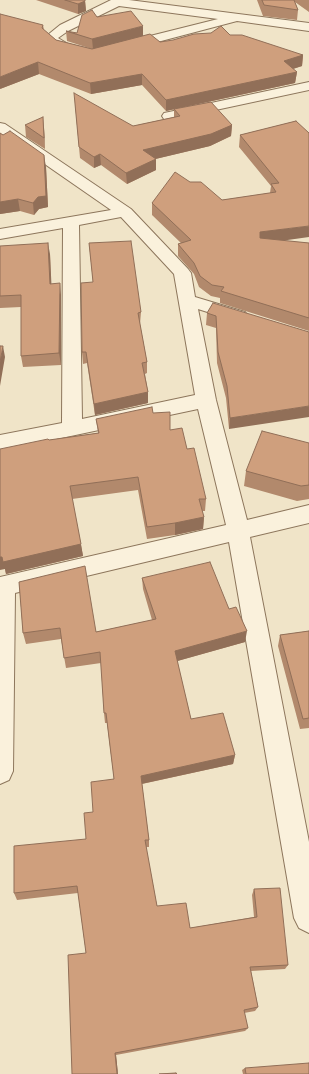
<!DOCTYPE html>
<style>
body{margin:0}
canvas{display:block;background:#f0e4c8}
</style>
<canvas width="309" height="1074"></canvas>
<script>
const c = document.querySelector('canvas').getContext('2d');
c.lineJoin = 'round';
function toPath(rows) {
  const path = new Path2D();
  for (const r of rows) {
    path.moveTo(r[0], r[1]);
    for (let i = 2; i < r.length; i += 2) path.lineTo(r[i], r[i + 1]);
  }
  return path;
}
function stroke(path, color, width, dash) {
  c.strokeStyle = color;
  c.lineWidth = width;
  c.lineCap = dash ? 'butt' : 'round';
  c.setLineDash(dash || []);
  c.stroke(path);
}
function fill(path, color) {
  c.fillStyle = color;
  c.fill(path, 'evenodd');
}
const minor = toPath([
 [111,0,129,0,309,23,309,31,237,21,127,50,122,49,121,46,122,43,218,19,119,6,68,31,58,38,68,44,78,47,79,50,78,53,73,54,58,50,44,38,60,25,111,0],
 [309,82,309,90,169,120,164,119,162,116,164,113,169,112,309,82],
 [0,123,5,124,131,209,188,269,191,273,195,297,245,312,248,316,245,320,239,322,198,309,216,400,247,520,309,505,309,523,250,537,309,842,309,933,299,928,294,918,229,542,15,593,13,771,9,780,0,784,0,577,226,525,198,409,0,451,0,435,62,423,63,228,0,239,0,229,111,210,0,133,0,123],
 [121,217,174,274,195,395,82,419,79,225,121,217]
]);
stroke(minor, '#8d765c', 2);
fill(minor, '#faf1dc');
fill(toPath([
 [36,0,85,0,86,11,78,14],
 [257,0,309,0,309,12,295,2,298,10,297,20,263,16],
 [97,17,143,36,160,42,230,35,303,55,302,66,293,69,297,72,295,83,166,111,142,85,91,94,39,74,0,89,43,25,44,30,56,40,92,49,67,41,66,31,77,33],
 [75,104,133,126,174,117,174,109,232,125,231,136,210,146,155,159,156,170,127,184,101,165,94,168,80,158],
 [296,121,284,241,309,243,309,331,220,303,220,298,211,296,199,287,194,274,178,256,178,244,181,243,152,215,152,203,190,182,222,200,270,193,271,186,239,147,240,135],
 [25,125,44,128,45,149,26,137],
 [0,133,46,167,48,207,39,209,34,215,20,211,0,214],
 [89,243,141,312,140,324,147,362,147,373,145,374,148,392,148,403,95,415,87,363,83,364,82,352,93,282],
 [0,246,50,254,51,284,61,295,61,365,23,367,21,356,21,307,0,308],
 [207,313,309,332,229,429,226,398,217,363,216,328,206,325],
 [153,413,170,430,187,449,206,499,205,511,202,511,204,517,203,529,175,535,147,539,138,490,72,499,83,556,6,574,5,569,49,440,98,433,96,419],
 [309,443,309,499,297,501,244,486,246,471],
 [142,578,229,609,245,642,177,661,191,719,235,755,233,764,142,784,149,840,149,847,146,847,157,906,190,928,254,917,252,895,254,889,288,965,285,969,251,971,258,1007,255,1011,244,1013,248,1028,245,1031,116,1055,118,1074,86,953,78,893,17,900,14,893,86,839,93,812,114,779,107,723,105,723,104,713,101,663,66,668,61,639,26,644,23,633,19,582,96,632,152,620,143,589],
 [309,631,309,728,300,729,278,646,280,635],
 [245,1068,309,1074,243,1074,242,1070]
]), '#b2896c');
fill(toPath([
 [85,1,86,11,78,14,78,4],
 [143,26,143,37,93,49,92,39],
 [303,55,302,66,283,72,284,61],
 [38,62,39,74,0,89,0,77],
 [297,72,295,83,166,111,166,100],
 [142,74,142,85,91,94,90,83],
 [43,117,44,128,45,149,44,138],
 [232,125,231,136,210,146,143,162,143,150],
 [100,154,101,165,94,168,94,157],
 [44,155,46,167,48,207,39,209,34,215,33,203],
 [156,159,156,170,127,184,126,173],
 [18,199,20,211,0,214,0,202],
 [309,226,309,237,259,244,260,232],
 [48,243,50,254,52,296,50,284],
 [60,283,61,295,61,365,59,353],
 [3,346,5,357,0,386,0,362],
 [148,392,148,403,95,415,94,404],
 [309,406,309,417,229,429,230,418],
 [204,517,203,529,175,535,175,523],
 [81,544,83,556,6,574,5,569,0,570,0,557],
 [247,631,245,642,174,662,175,651],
 [235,755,233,764,141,784,141,776],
 [115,1053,116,1055,118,1074,117,1074]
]), '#916f58');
const building = toPath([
 [65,0,85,0,85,1,78,4,65,0],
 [262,0,294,0,298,10,264,5,262,0],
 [92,10,97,17,131,11,143,26,92,39,66,31,77,33,82,15,92,10],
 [0,14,43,25,42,28,56,40,92,49,150,34,160,42,173,40,194,34,211,33,221,26,230,35,242,35,303,55,284,61,297,72,166,100,142,74,90,83,38,62,0,77,0,14],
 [74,93,133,126,180,116,174,109,211,102,232,125,211,134,143,150,156,159,126,173,100,154,94,157,79,147,74,93],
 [43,117,44,138,25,125,43,117],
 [296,121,309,133,309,226,260,232,260,238,309,243,309,318,221,291,224,287,212,285,200,276,194,263,178,244,191,240,152,203,175,172,190,182,201,182,222,200,276,192,271,184,279,183,240,135,296,121],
 [10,131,44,155,46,196,38,197,33,203,18,199,0,202,0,133,3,135,10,131],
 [131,241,141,312,138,313,147,362,142,363,148,392,94,404,86,352,82,352,81,283,93,282,89,243,131,241],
 [48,243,50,284,60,283,59,353,21,356,21,295,0,296,0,246,48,243],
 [213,303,309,332,309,406,230,418,227,386,218,352,216,316,207,313,213,303],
 [0,346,3,346,0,362,0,346],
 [152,407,153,413,170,412,170,430,182,428,187,449,194,448,206,499,199,499,204,517,175,523,147,527,138,477,70,486,81,544,3,562,2,557,0,557,0,449,48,439,49,440,99,433,96,419,152,407],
 [262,431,309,443,309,485,301,486,246,471,262,431],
 [210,562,229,609,236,607,247,631,175,651,191,719,223,713,235,755,141,776,149,840,145,840,157,906,186,903,190,928,257,917,254,889,280,888,288,965,250,967,258,1007,244,1010,248,1028,115,1053,117,1074,72,1074,68,955,86,953,77,886,14,893,14,846,86,839,84,813,93,812,91,782,114,779,106,713,104,713,100,652,64,658,60,628,23,633,19,582,85,566,96,632,156,619,142,578,210,562],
 [309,631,309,718,303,719,280,635,309,631],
 [309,1063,309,1074,246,1074,245,1068,309,1063],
 [176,1073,177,1074,159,1074,176,1073]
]);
fill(building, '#cf9f7d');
stroke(building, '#916f58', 1);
</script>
